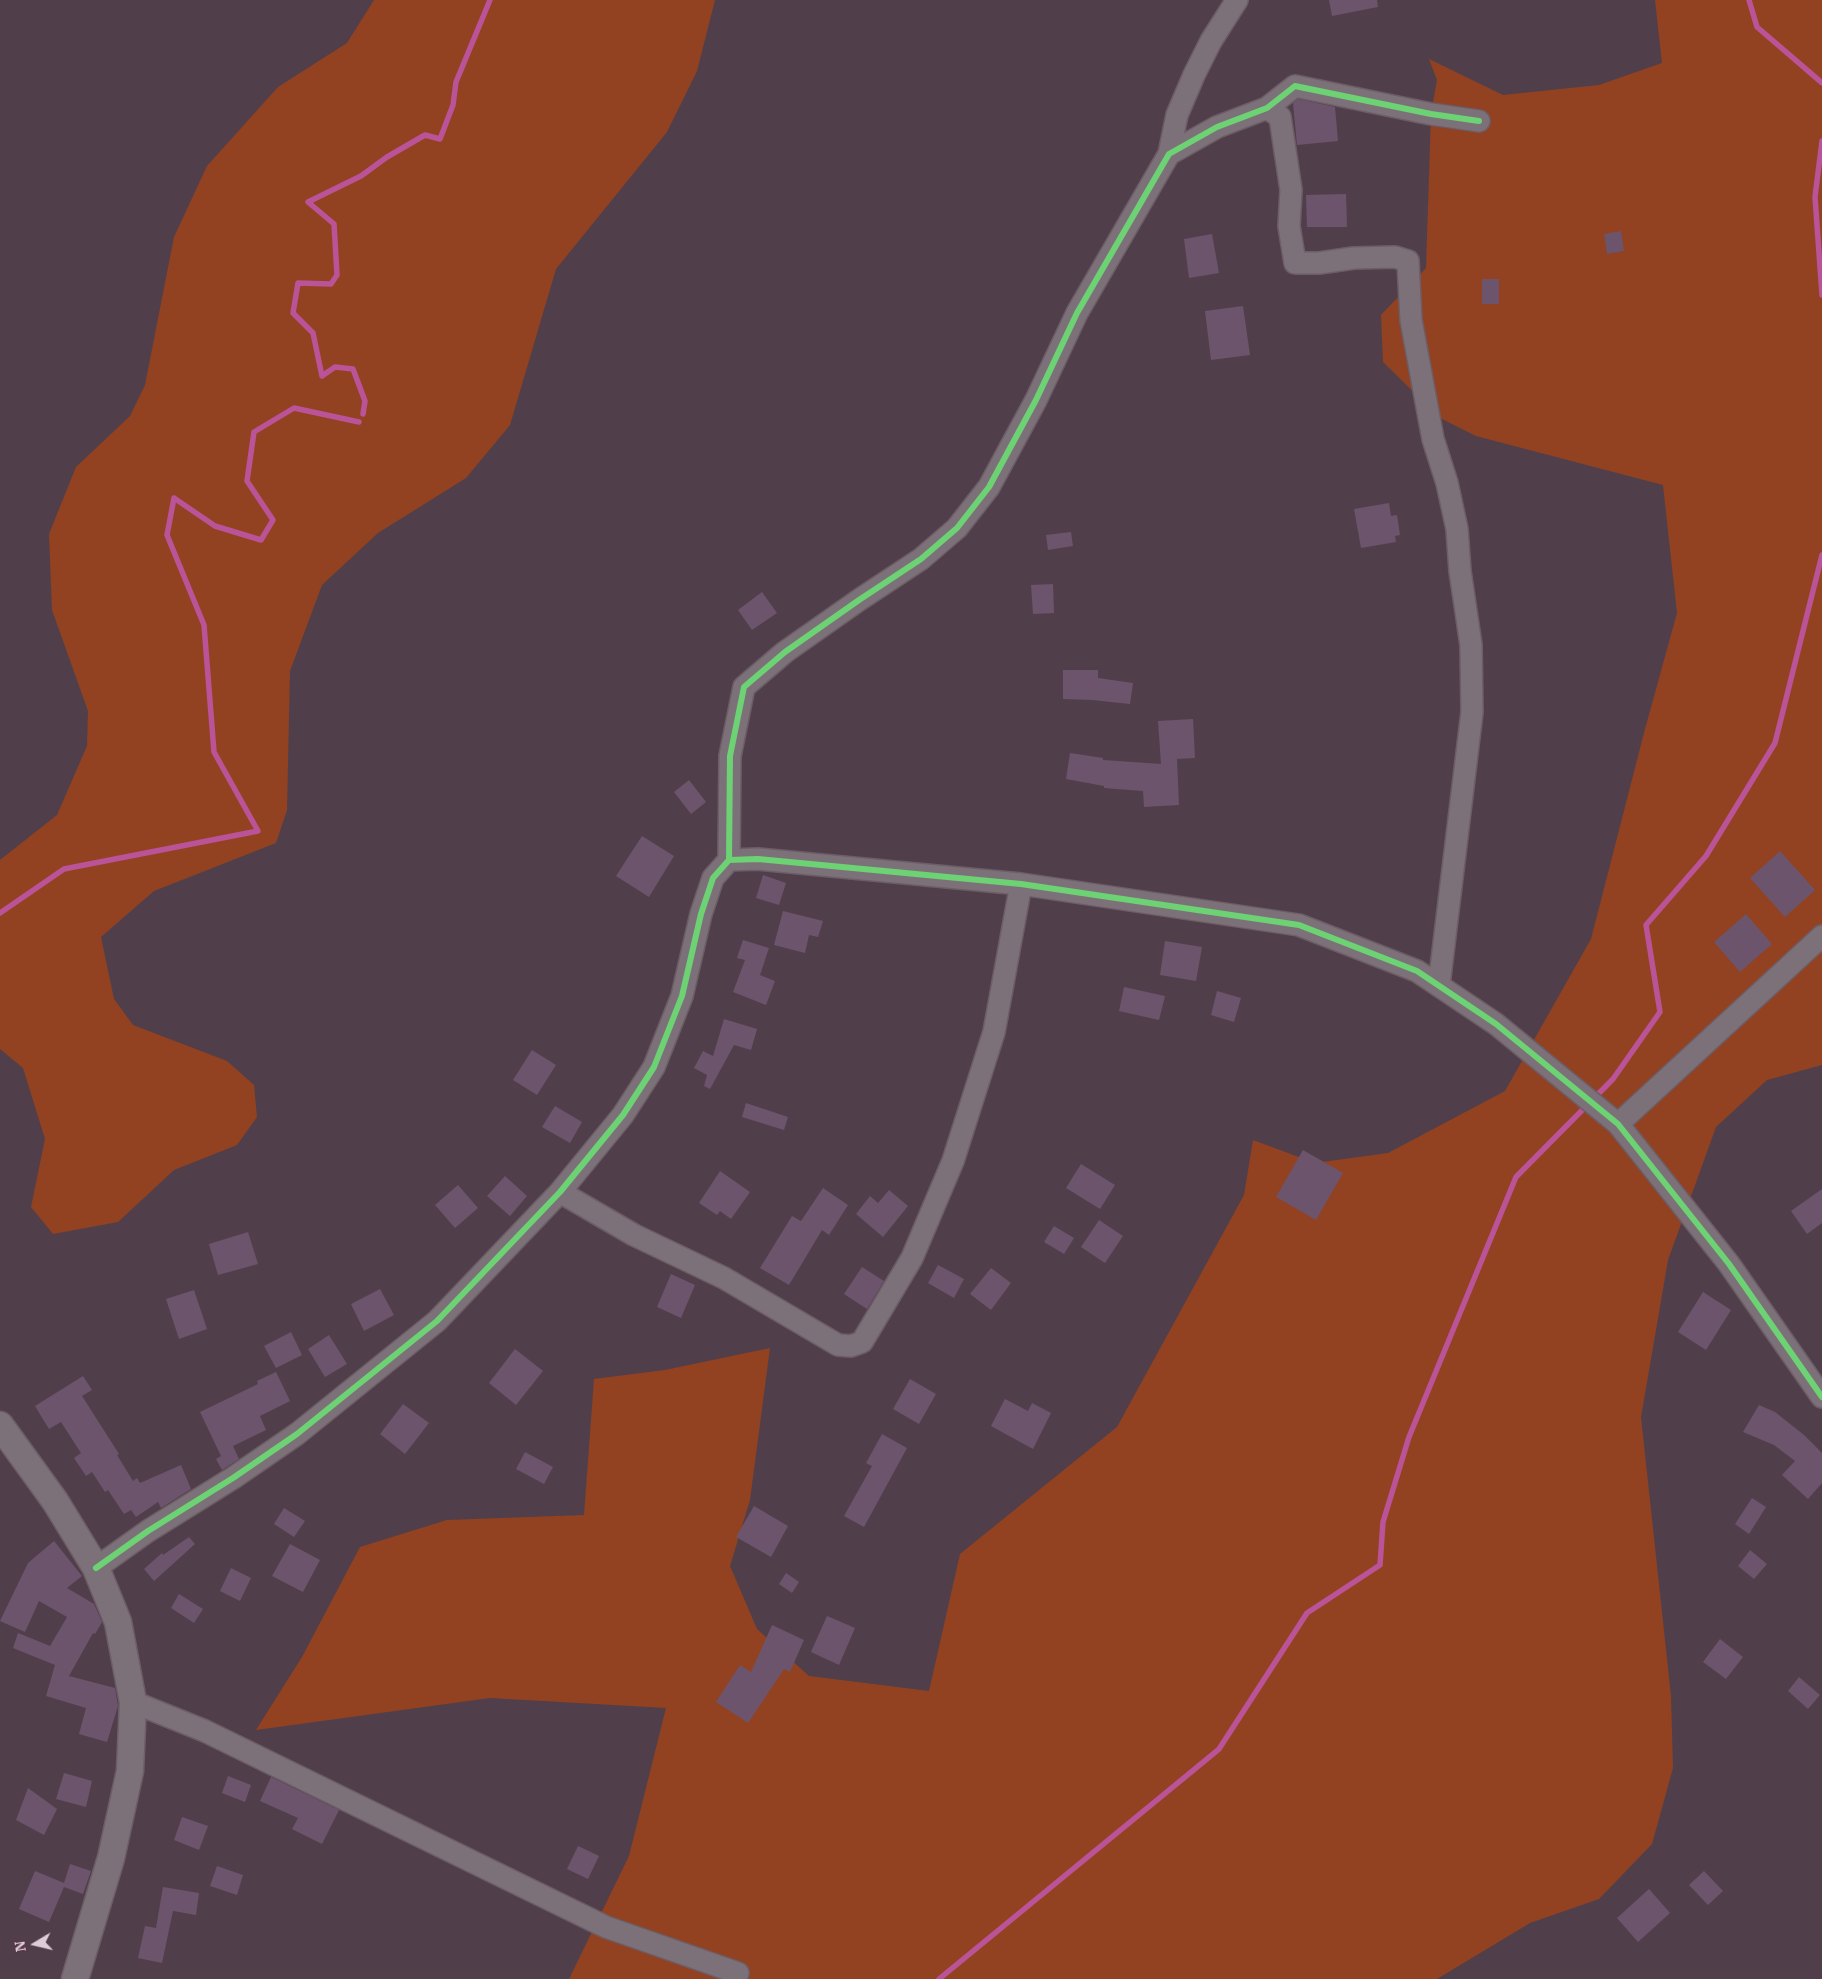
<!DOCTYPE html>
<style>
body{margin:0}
#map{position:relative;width:1822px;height:1979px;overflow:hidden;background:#503f4a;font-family:"IBM Plex Serif",serif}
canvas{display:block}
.north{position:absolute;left:10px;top:1919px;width:50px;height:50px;-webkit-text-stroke:4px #57384b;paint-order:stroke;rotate:261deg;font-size:14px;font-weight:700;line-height:20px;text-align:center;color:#dfccd7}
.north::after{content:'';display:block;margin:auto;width:18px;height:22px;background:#dfccd7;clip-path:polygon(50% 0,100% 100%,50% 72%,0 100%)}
</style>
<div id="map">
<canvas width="1822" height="1979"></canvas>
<div class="north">N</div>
</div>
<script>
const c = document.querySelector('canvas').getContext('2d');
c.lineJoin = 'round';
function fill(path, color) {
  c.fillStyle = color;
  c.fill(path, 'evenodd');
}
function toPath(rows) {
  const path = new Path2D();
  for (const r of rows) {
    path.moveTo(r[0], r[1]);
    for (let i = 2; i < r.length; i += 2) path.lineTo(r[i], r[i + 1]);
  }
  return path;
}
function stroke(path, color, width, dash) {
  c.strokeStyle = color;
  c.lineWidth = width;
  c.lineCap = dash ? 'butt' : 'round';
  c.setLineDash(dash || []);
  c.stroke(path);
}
fill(toPath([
 [374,0,715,0,697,71,667,132,556,269,510,425,466,478,378,533,322,585,290,671,287,810,276,843,154,891,101,937,114,999,133,1025,227,1061,254,1085,257,1117,237,1145,174,1170,118,1222,53,1234,31,1207,45,1139,23,1068,0,1049,0,860,57,815,87,746,88,711,52,610,49,534,76,467,130,416,145,385,174,237,207,166,278,87,347,43],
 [1655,0,1822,0,1822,1065,1767,1080,1716,1127,1668,1260,1641,1417,1671,1696,1673,1768,1652,1844,1599,1899,1530,1923,1437,1979,569,1979,629,1856,666,1708,490,1698,256,1730,302,1657,360,1547,447,1520,584,1515,594,1379,665,1370,770,1348,750,1500,730,1566,757,1629,809,1676,929,1691,960,1554,1117,1427,1244,1195,1253,1140,1315,1163,1388,1153,1505,1091,1591,939,1645,729,1677,613,1663,485,1476,436,1440,418,1383,362,1381,315,1426,268,1431,114,1437,80,1429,59,1503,95,1599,85,1662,63]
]), '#924221');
stroke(toPath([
 [1749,0,1757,27,1822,83],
 [1822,141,1815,197,1822,295],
 [363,414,365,401,353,369,335,367,322,376,313,333,293,313,298,283,331,284,337,275,334,224,308,202,361,176,387,157,425,135,440,139,453,105,456,82,490,0],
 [0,913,64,869,258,831,214,752,204,625,167,535,174,498,215,526,261,540,273,520,247,481,254,432,294,408,359,422],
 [939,1979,1219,1749,1307,1613,1380,1565,1383,1522,1409,1437,1516,1177,1613,1079,1660,1012,1646,925,1706,856,1775,743,1822,555]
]), '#ba5398', 5.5);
fill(toPath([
 [1329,0,1377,0,1378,7,1332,16],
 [1298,99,1335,107,1338,141,1297,145,1293,103],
 [1346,194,1347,227,1307,227,1306,195],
 [1621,231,1624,251,1607,254,1604,234],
 [1212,234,1219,273,1189,278,1184,239],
 [1482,279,1499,279,1499,304,1482,304],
 [1243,306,1250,355,1211,360,1205,311],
 [1389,503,1391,516,1397,515,1400,535,1395,536,1396,542,1361,548,1354,509],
 [1071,532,1073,546,1048,550,1046,535],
 [1053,584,1054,613,1033,614,1031,585],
 [762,592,777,613,752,630,738,610],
 [1063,670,1098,670,1098,678,1133,683,1130,704,1092,700,1063,699],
 [1193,719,1195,758,1177,759,1179,805,1144,807,1143,791,1104,788,1104,786,1066,779,1070,753,1103,758,1103,760,1161,764,1158,721],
 [689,780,706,802,691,814,674,792],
 [642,836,674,856,649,897,616,876],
 [1780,851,1815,890,1785,917,1750,878],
 [763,875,786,883,779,905,756,898],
 [783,911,823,921,818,937,809,935,805,953,774,945],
 [1746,914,1772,944,1740,972,1714,942],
 [743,940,769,948,760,975,775,981,766,1005,733,992,745,960,737,958],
 [1165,941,1202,947,1196,981,1160,975],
 [1124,987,1165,996,1159,1020,1119,1011],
 [1217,991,1241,998,1234,1022,1211,1015],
 [724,1019,757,1029,751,1050,734,1045,710,1089,704,1086,707,1075,694,1068,703,1051,713,1056],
 [532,1050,556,1065,537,1095,513,1080],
 [746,1103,788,1117,784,1130,742,1117],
 [555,1106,582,1122,570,1143,542,1127],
 [1303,1150,1343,1173,1316,1220,1276,1197],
 [1081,1164,1115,1185,1100,1209,1066,1188],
 [720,1171,750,1192,731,1219,720,1211,717,1215,699,1203],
 [505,1176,527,1196,510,1216,487,1196],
 [458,1185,478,1208,455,1228,435,1205],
 [823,1188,848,1205,829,1235,822,1230,789,1285,760,1268,792,1216,801,1221],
 [1822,1189,1822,1223,1807,1234,1791,1211],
 [889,1190,908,1206,883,1237,856,1214,870,1196,878,1203],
 [1099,1220,1123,1236,1105,1263,1081,1247],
 [1054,1226,1074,1238,1064,1254,1044,1242],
 [248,1232,258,1264,218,1275,209,1244],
 [938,1265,964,1279,954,1298,928,1283],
 [862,1267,884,1281,867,1309,844,1294],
 [991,1268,1011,1283,991,1310,970,1294],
 [671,1274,695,1285,681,1318,657,1307],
 [380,1289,394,1315,364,1331,351,1304],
 [194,1290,207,1329,179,1339,166,1299],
 [1703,1292,1731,1310,1706,1350,1678,1332],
 [291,1332,302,1355,276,1368,264,1346],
 [329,1335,347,1364,325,1377,308,1349],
 [515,1349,543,1371,516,1405,489,1383],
 [276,1372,290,1401,260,1416,266,1430,233,1446,239,1459,222,1470,216,1459,221,1456,200,1412,258,1384,257,1381],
 [83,1376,92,1390,82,1396,119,1454,117,1455,133,1481,137,1478,140,1483,181,1465,191,1489,161,1508,158,1502,136,1517,131,1510,124,1514,108,1490,105,1492,92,1472,86,1476,74,1458,81,1453,61,1422,49,1429,35,1406],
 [910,1379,936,1394,919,1424,893,1409],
 [1005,1399,1028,1411,1032,1403,1051,1413,1033,1449,991,1426],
 [403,1404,429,1423,405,1454,380,1434],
 [1759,1405,1775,1412,1804,1435,1822,1453,1822,1483,1808,1499,1782,1475,1795,1461,1774,1445,1743,1432],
 [882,1434,907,1448,864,1527,844,1516,872,1466,866,1463],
 [525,1452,553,1467,544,1484,516,1469],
 [1752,1498,1766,1507,1749,1534,1735,1524],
 [754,1506,788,1526,771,1557,736,1537],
 [284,1508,305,1521,294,1537,274,1524],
 [189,1537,195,1544,154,1581,144,1569,162,1553,163,1555],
 [54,1541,82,1576,67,1588,94,1604,102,1622,95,1634,93,1633,69,1676,115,1688,118,1706,107,1742,79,1734,86,1708,46,1696,55,1665,13,1648,18,1633,50,1646,67,1617,39,1601,25,1632,0,1621,28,1563],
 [290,1544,320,1560,303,1592,272,1576],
 [1750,1550,1767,1564,1754,1579,1738,1566],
 [231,1568,251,1578,240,1601,220,1591],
 [786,1573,799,1582,792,1593,779,1584],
 [179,1594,203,1609,194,1623,171,1608],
 [827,1616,855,1628,839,1665,811,1652],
 [772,1625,804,1640,790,1672,784,1669,748,1723,716,1702,740,1665,751,1672],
 [1720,1639,1743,1657,1726,1679,1703,1662],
 [1799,1677,1820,1695,1808,1709,1788,1691],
 [64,1773,92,1781,86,1807,56,1799],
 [228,1776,251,1785,245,1802,222,1793],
 [271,1777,339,1810,322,1844,292,1829,298,1818,260,1801],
 [28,1788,57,1809,44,1835,16,1820],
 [182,1817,208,1826,199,1850,174,1840],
 [578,1846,599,1856,588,1879,567,1869],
 [70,1864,91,1871,83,1894,64,1887,49,1922,19,1909,35,1871,64,1883],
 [217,1866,243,1875,237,1895,210,1886],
 [1704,1871,1723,1891,1708,1905,1689,1885],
 [163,1887,199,1893,196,1915,173,1911,162,1963,138,1958,145,1926,156,1928],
 [1649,1889,1670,1913,1638,1942,1617,1918]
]), '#6c546c');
const minor = toPath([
 [1267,108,1280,117,1291,190,1289,226,1295,263,1319,263,1354,258,1395,257,1408,261,1411,320,1433,439,1447,483,1457,529,1460,571,1471,645,1472,712,1439,985],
 [1169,154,1177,115,1194,75,1211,41,1237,0],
 [729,860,730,756,744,687,785,652,859,600,921,559,957,528,989,487,1036,400,1077,313,1169,154,1217,127,1267,108,1295,86,1431,114,1479,121],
 [1618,1124,1822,936],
 [560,1192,634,1235,724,1278,838,1345,851,1346,862,1342,912,1258,953,1161,994,1032,1021,884],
 [96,1568,148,1531,233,1478,297,1434,437,1321,560,1192,623,1115,654,1067,682,996,701,914,713,878,729,860,758,859,1021,884,1299,925,1417,971,1496,1024,1618,1124,1729,1264,1822,1397],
 [133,1702,205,1731,606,1927,738,1973]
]);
const tertiary = toPath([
 [0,1425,55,1501,96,1568,118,1622,133,1702,130,1771,111,1858,75,1979]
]);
stroke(minor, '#6d5d67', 24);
stroke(tertiary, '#6d5d67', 29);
stroke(minor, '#7d7179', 21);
stroke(tertiary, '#7d7179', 26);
stroke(toPath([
 [729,860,730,756,744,687,785,652,859,600,921,559,957,528,989,487,1036,400,1077,313,1169,154,1217,127,1267,108,1295,86,1431,114,1479,121],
 [96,1568,148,1531,233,1478,297,1434,437,1321,560,1192,623,1115,654,1067,682,996,701,914,713,878,729,860,758,859,1021,884,1299,925,1417,971,1496,1024,1618,1124,1729,1264,1822,1397]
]), '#6cd273', 6);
</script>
